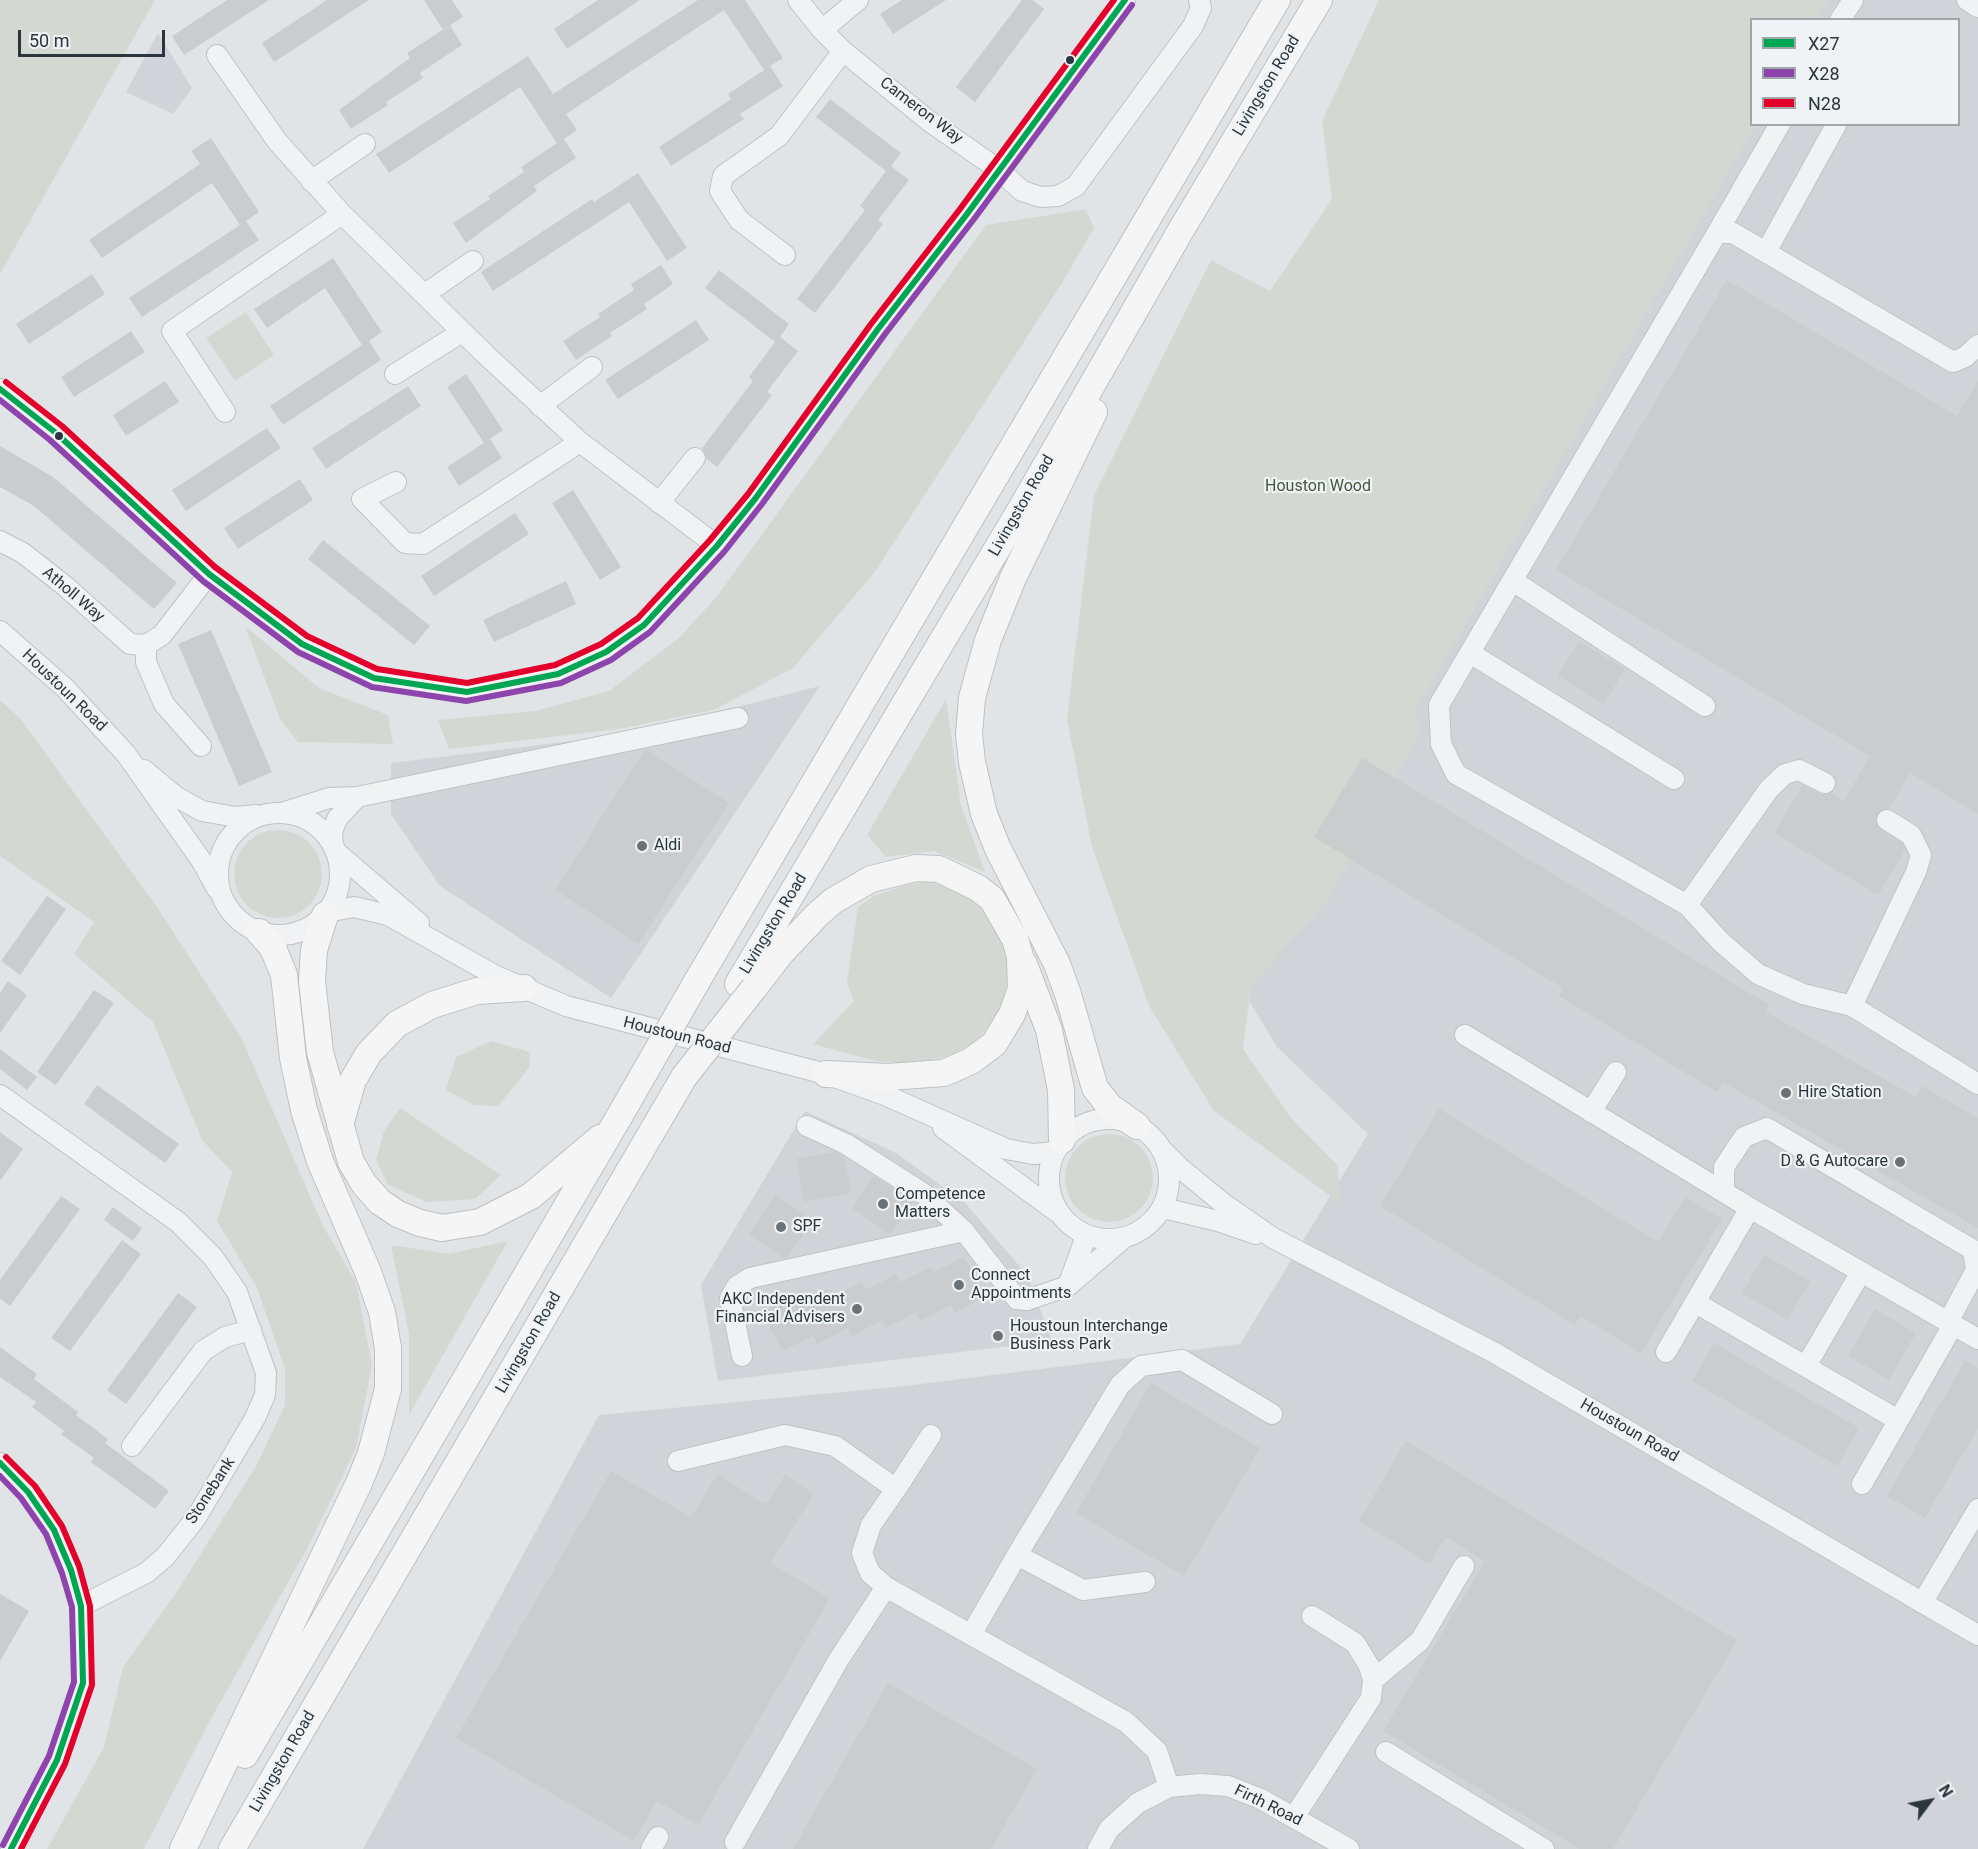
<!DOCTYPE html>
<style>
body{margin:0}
#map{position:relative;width:1978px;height:1849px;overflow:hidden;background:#e1e4e6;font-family:Roboto,sans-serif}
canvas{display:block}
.legend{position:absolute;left:1750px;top:18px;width:210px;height:108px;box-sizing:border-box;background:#eff3f5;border:2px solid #a0a7ab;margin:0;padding:8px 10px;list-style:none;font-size:18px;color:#2a353d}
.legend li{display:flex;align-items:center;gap:12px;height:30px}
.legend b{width:30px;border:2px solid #a0a7ab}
.north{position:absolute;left:1900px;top:1771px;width:60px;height:60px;-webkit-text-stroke:4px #eff3f5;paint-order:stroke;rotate:58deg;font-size:16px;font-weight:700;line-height:24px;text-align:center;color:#2a353d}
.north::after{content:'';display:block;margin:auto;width:21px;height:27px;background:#2a353d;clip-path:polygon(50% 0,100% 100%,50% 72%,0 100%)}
.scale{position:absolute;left:18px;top:30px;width:147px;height:27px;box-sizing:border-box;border:3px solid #2a353d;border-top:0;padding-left:8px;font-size:18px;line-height:21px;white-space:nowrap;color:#2a353d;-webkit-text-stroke:4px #eff3f5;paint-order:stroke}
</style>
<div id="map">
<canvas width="1978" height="1849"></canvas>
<ul class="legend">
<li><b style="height:8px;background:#00a651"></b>X27</li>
<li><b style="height:8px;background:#8e44ad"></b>X28</li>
<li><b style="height:8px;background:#e4002b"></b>N28</li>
</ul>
<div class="north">N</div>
<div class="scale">50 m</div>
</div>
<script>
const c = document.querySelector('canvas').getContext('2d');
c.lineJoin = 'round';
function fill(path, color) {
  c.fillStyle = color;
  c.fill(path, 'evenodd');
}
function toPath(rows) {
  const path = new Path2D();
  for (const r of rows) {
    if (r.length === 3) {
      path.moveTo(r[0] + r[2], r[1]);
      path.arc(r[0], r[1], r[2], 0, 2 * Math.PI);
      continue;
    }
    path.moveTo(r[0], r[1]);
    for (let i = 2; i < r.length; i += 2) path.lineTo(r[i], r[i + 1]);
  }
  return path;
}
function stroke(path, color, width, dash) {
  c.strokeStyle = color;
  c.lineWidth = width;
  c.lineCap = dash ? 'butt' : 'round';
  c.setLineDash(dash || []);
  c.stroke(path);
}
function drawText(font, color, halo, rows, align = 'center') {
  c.font = font + ' Roboto,sans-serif';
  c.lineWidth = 4.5;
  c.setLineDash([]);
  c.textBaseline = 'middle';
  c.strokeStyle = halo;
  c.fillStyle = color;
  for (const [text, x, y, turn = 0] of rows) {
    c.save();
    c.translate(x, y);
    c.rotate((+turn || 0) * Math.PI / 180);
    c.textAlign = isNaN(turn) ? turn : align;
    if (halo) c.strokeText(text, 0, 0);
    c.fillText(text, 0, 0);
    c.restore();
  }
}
fill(toPath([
 [1644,0,1978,0,1978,1849,363,1849,599,1415,905,1386,1240,1344,1368,1134,1277,1047,1126,798],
 [1752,20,1958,20,1958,124,1752,124],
 [158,33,192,88,173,114,126,92],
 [820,686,611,998,440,886,391,814,391,763,629,734],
 [805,1111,898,1154,966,1204,1028,1276,1052,1341,718,1381,701,1285]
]), '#d0d4d9');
fill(toPath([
 [0,0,155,0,0,274],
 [1379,0,1828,0,1817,19,1752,20,1752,124,1756,125,1414,712,1422,729,1328,900,1251,987,1243,1049,1292,1119,1338,1166,1340,1203,1214,1111,1149,1006,1092,847,1067,719,1094,495,1211,260,1270,291,1332,199,1322,121],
 [1086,209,1094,228,1062,283,874,573,793,668,714,710,619,729,449,749,438,720,535,711,609,691,679,638,718,595,986,225],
 [246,312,274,355,235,381,206,338],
 [245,626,319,688,388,715,393,744,298,742,280,719],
 [946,699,961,805,985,872,934,851,886,857,867,835],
 [0,700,20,718,155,904,241,1037,323,1226,356,1282,372,1365,356,1448,308,1547,208,1724,144,1849,47,1849,104,1747,123,1667,178,1590,256,1466,285,1405,285,1369,257,1288,217,1221,232,1172,202,1140,153,1022,74,954,94,922,0,856],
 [278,874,44],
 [928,881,956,890,982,908,1002,938,1008,969,1005,999,995,1019,976,1041,952,1055,915,1064,875,1061,813,1044,854,1001,847,983,858,907,874,896,902,886],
 [491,1041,530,1052,529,1068,498,1106,474,1105,446,1090,456,1057],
 [400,1108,501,1175,475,1199,427,1202,388,1185,376,1160,384,1131],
 [1109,1178,44],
 [508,1241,409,1415,409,1334,391,1245,449,1254]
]), '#d3d9d2');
fill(toPath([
 [227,0,269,0,184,55,172,36],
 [327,0,369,0,274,62,262,43],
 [424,0,452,0,463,17,443,30],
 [598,0,640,0,567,49,554,29],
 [698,0,745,0,783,58,770,66,783,86,740,114,744,119,671,166,659,147,731,99,728,94,764,70,724,10,566,114,577,130,564,139,576,158,534,186,537,191,466,243,453,223,490,199,488,196,524,172,521,167,557,143,520,87,389,173,376,154,528,56,553,94],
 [902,0,946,0,893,34,880,14],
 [1022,0,1032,0,1044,9,975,102,956,87],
 [450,25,462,45,420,73,423,78,386,102,388,105,351,129,339,110,410,58,407,53],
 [830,99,901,153,891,166,909,180,878,220,883,224,815,313,797,299,865,210,860,206,886,171,816,117],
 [211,138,259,212,246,221,259,240,142,317,129,298,240,225,212,183,102,258,89,240,200,164,191,151],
 [638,173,687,248,667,261,629,202,493,291,481,272,592,199,594,202],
 [333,258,382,332,369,341,381,360,283,425,270,406,362,345,325,288,267,328,254,309],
 [661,265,673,284,644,304,647,309,610,333,612,336,576,360,563,341,600,317,598,314,634,290,631,284],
 [719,270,789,324,780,337,798,351,767,392,772,395,717,467,707,459,702,448,753,381,749,377,775,342,705,288],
 [92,274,105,294,29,344,16,324],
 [1727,280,1957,416,1978,381,1978,814,1910,773,1889,808,1881,810,1875,819,1880,830,1902,843,1905,850,1878,895,1774,833,1803,785,1820,794,1831,793,1844,801,1870,756,1556,570],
 [696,320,709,340,618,399,605,380],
 [131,331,145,352,74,397,61,377],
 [466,374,503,430,484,443,447,387],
 [165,381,179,402,126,436,113,415],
 [408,386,421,406,326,469,312,448],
 [267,428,281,448,186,511,172,490],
 [490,439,502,458,459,486,447,467],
 [0,446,53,477,177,583,154,609,34,506,0,487],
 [300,479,313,500,238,549,224,528],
 [573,490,621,567,600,580,552,503],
 [515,513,529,534,434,596,421,576],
 [323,540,430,626,414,645,308,559],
 [566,581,576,604,494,642,483,620],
 [211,630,272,772,239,786,178,644],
 [1579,641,1625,669,1604,704,1558,676],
 [645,749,729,803,638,944,555,890],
 [1362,758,1769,1005,1766,1012,1916,1097,1922,1086,1978,1118,1978,1228,1723,1082,1717,1092,1559,996,1563,988,1314,837],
 [47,896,66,909,20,975,1,961],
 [8,981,27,995,0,1033,0,993],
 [94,990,114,1003,56,1085,37,1072],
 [0,1049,37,1077,27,1090,0,1069],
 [97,1085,179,1144,165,1163,84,1104],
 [1439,1109,1658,1242,1685,1197,1722,1219,1641,1353,1580,1316,1575,1325,1380,1206],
 [0,1132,23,1149,0,1181],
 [834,1152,844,1157,851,1193,804,1202,796,1159],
 [873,1176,913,1201,891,1235,852,1208],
 [775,1195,813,1220,788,1257,784,1258,749,1235],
 [61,1196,80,1209,10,1306,0,1299,0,1280],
 [113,1207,142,1228,133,1241,104,1220],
 [122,1240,141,1254,70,1351,51,1338],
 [1764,1255,1810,1281,1788,1320,1742,1293],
 [964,1257,985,1297,955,1313,951,1305,920,1321,916,1313,886,1328,882,1320,852,1336,847,1328,817,1344,813,1336,782,1351,762,1312,792,1297,797,1305,827,1289,832,1297,862,1282,866,1290,896,1274,900,1282,931,1267,934,1272],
 [178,1293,197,1307,126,1404,107,1390],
 [1875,1309,1916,1333,1889,1380,1848,1356],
 [1714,1343,1859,1428,1837,1466,1692,1381],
 [0,1347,37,1374,34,1379,78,1412,76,1415,108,1439,105,1443,169,1491,155,1509,91,1462,94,1458,61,1434,64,1431,32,1407,36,1402,0,1377],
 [1965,1361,1978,1368,1978,1428,1925,1518,1887,1496],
 [1151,1383,1260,1448,1184,1576,1076,1513],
 [1406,1441,1737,1640,1613,1849,1580,1849,1383,1731,1485,1561,1446,1537,1430,1564,1359,1521],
 [611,1471,691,1517,718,1474,766,1505,785,1475,814,1494,770,1563,830,1598,698,1825,657,1801,634,1841,456,1738],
 [0,1594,29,1611,0,1661],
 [888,1683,1037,1769,991,1849,793,1849]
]), '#caccce');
const minor = toPath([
 [798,0,822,30,843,51,929,121,999,170,1022,191,1041,197,1058,196,1076,186,1193,26,1201,8,1199,0],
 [1967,0,1978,7],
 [1840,20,1853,0],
 [822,30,858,0],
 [217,55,277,141,342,214,486,355,580,442,717,546],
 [311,181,365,144],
 [1717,233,1780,124],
 [1766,252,1836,125],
 [785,255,739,220,720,191,723,176,779,136,843,51],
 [425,294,473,261],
 [1978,345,1965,357,1953,362,1733,233,1717,233,1439,705,1441,744,1456,774,1687,905,1721,942,1758,974,1803,994,1852,1006,1978,1084],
 [395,374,462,332],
 [0,389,56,433,209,574,302,644,374,678,467,692,558,674,606,652,644,625,677,592,717,546,755,499,878,329,967,214,1125,0],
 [540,406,592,367],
 [225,412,172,331,342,214],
 [396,482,362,499,405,543,423,544,580,442],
 [659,503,695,458],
 [0,541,23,553,65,586,130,644,146,645,162,635,209,574],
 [1513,581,1705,706],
 [0,631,65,688,126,754,201,860,217,889],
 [146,645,146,662,164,704,201,746],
 [1470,653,1674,779],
 [144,770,175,796,202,811,236,817,256,815],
 [282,813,329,798,357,797,738,718],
 [279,874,61],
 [333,846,332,832,337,819,357,797],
 [335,851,419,923],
 [1687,905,1769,789,1785,774,1799,770,1825,783],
 [327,912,354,907,388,915,496,976,566,1006,826,1074,885,1095,1006,1149,1033,1154,1055,1152],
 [1852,1006,1916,872,1921,855,1911,835,1887,820],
 [1465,1035,1750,1208,1978,1339],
 [0,1095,178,1222,213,1257,237,1292,266,1373,265,1395,255,1418,196,1518,165,1557,146,1573,81,1606],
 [1591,1112,1616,1072],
 [1109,1179,60],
 [807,1126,846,1144,924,1194,964,1231,1017,1299,1027,1300,1068,1286,1124,1238],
 [943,1128,1057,1212],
 [1161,1149,1180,1168,1224,1204,1273,1238,1493,1352,1978,1635],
 [1724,1192,1724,1167,1744,1137,1767,1128,1973,1250,1976,1270,1948,1322],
 [1163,1208,1218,1221,1256,1234],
 [1068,1286,1086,1236],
 [1696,1303,1898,1420],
 [1666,1352,1750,1208],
 [742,1356,730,1298,737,1286,750,1278,964,1231],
 [1806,1366,1861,1272],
 [132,1446,203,1351,225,1337,251,1330],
 [678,1461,785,1435,835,1446,896,1489,871,1525,862,1553,870,1573,886,1587,1126,1722,1157,1751,1169,1787],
 [0,1463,28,1492,54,1530,71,1570,81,1606,83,1683,57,1760,11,1849],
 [1862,1484,1953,1325],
 [896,1489,931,1435],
 [1145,1582,1083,1590,1017,1555,1120,1385,1141,1366,1182,1360,1272,1414],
 [1922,1603,1978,1509],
 [972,1633,1017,1555],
 [1373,1680,1420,1641,1464,1566],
 [1386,1752,1544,1849],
 [1294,1817,1371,1698,1373,1680,1369,1666,1355,1643,1312,1616],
 [735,1842,839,1659,886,1587],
 [651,1849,658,1837],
 [1098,1849,1109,1829,1138,1803,1169,1787,1200,1784,1228,1786,1261,1799,1349,1849]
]);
const major = toPath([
 [1094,412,1013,578,988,640,972,698,969,734,972,762,984,814,998,849,1057,964,1068,994,1095,1088,1110,1107,1137,1126],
 [325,915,314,950,312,981,320,1052,351,1162,364,1184,380,1202,398,1214,420,1223,442,1228,480,1222,531,1196,600,1138],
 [1024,964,1049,1030,1061,1090,1062,1140],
 [700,976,1277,0],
 [738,984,1022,507,1181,230,1319,0],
 [754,988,781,953,817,915,833,901,871,879,916,868,939,869,978,888,992,899,1015,939,1020,956,1021,989,1012,1014,994,1044,971,1061,944,1073,888,1077,826,1074],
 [340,1125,353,1080,369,1053,397,1024,432,1005,477,991,524,988],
 [245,1755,619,1117],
 [183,1849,359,1483,371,1453,388,1389,388,1348,382,1312,368,1272,320,1161,304,1110,293,1058,284,975,273,948,259,932],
 [232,1849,684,1077]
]);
stroke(minor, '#c0c2c4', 22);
stroke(major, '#bec1c3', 28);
stroke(minor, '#f0f2f3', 20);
stroke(major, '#f5f5f6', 26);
const majorBridge = toPath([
 [684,1077,754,988],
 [619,1117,700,976]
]);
stroke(majorBridge, '#bec1c3', 28, []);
stroke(majorBridge, '#f5f5f6', 26);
stroke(toPath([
 [0,389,56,433,209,574,302,644,374,678,467,692,558,674,606,652,644,625,717,546,755,499,878,329,967,214,1125,0],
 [0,1463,28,1492,54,1530,71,1570,81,1606,83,1683,57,1760,11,1849]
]), '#00a651', 6);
stroke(toPath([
 [0,400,50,440,203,581,298,652,372,687,466,701,561,683,611,660,650,632,724,552,762,504,885,334,974,219,1132,5],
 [0,1476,21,1498,46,1534,62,1573,72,1607,74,1682,49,1756,3,1845]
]), '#8e44ad', 6);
stroke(toPath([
 [6,382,62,426,215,567,307,636,377,669,467,683,555,665,601,644,638,618,710,540,748,494,871,324,960,209,1114,0],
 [6,1457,35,1486,62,1526,79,1566,90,1606,92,1685,65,1764,21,1849]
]), '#e4002b', 6);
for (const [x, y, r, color] of [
 [1070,60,5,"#2a353d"],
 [59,436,5,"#2a353d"],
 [642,846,6,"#6a7278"],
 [1786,1093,6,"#6a7278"],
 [1900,1162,6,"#6a7278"],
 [883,1204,6,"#6a7278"],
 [781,1227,6,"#6a7278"],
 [959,1285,6,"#6a7278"],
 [857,1309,6,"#6a7278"],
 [998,1336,6,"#6a7278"]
]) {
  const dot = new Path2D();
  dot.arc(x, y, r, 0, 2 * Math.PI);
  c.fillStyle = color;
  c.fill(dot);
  stroke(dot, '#eff3f5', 2);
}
drawText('16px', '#2a353d', '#eff3f5', [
 ["Livingston Road",1267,86,-59],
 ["Cameron Way",921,111,37],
 ["Livingston Road",1022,506,-60],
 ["Atholl Way",73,595,40],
 ["Houstoun Road",64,691,44],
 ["Livingston Road",774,924,-59],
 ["Houstoun Road",677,1036,14],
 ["Livingston Road",529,1343,-60],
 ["Houstoun Road",1629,1431,30],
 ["Stonebank",211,1491,-57],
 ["Livingston Road",283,1762,-60],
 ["Firth Road",1268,1806,26]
]);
drawText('16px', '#455739', '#eff3f5', [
 ["Houston Wood",1318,487]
]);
drawText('16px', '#2a353d', '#eff3f5', [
 ["Aldi",654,846],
 ["Hire Station",1798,1093],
 ["D & G Autocare",1888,1162,"right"],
 ["Competence",895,1195],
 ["Matters",895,1213],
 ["SPF",793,1227],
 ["Connect",971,1276],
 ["Appointments",971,1294],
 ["AKC Independent",845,1300,"right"],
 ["Financial Advisers",845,1318,"right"],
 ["Houstoun Interchange",1010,1327],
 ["Business Park",1010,1345]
], 'left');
</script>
